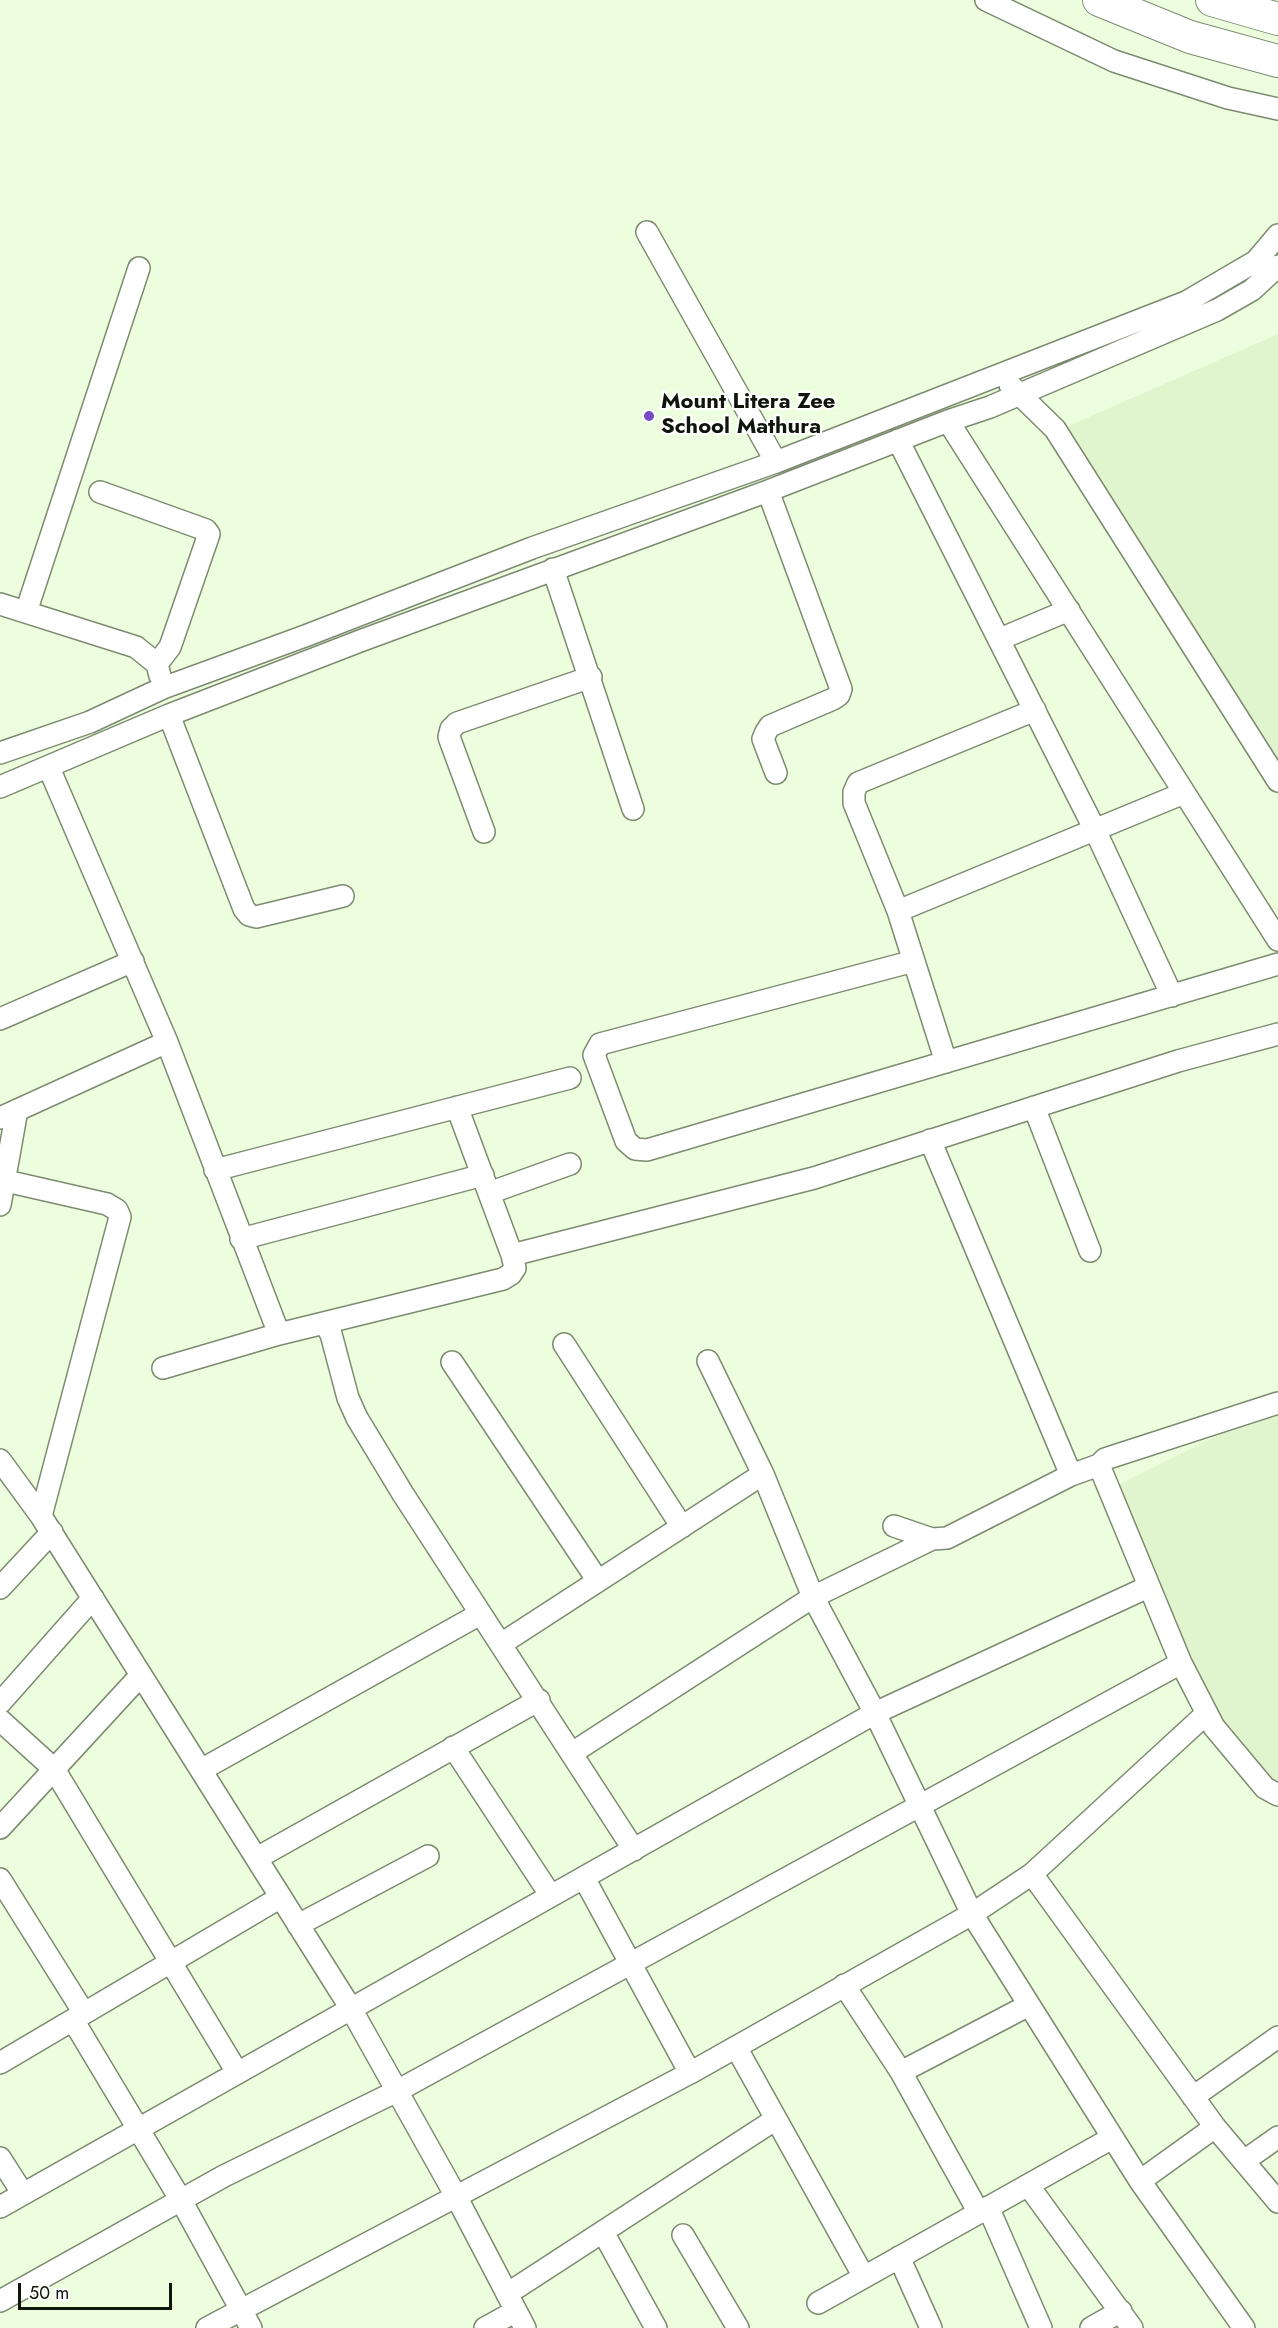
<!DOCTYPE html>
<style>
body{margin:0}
#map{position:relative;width:1278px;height:2328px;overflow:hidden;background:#ecfede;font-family:Jost,sans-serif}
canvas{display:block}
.scale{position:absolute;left:18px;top:2283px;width:154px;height:27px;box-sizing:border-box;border:3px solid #10150b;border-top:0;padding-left:8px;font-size:18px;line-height:21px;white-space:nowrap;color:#10150b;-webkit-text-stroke:4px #fff;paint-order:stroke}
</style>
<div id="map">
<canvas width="1278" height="2328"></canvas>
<div class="scale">50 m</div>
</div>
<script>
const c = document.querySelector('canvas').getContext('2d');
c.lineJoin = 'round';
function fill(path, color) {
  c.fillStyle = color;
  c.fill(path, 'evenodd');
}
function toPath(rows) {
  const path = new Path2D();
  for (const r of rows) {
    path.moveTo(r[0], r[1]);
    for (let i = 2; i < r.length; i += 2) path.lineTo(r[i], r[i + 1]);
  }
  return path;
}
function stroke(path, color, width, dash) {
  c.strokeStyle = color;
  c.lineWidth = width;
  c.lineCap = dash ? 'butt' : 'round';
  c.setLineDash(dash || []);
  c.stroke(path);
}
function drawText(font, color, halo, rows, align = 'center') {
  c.font = font + ' Jost,sans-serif';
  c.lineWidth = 4.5;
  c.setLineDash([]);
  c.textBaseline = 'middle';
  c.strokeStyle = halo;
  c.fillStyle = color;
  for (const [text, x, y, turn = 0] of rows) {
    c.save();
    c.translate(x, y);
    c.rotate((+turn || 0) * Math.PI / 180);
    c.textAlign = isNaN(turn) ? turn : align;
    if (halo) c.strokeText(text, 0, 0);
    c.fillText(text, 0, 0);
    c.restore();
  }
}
fill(toPath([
 [1278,334,1278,763,1064,428],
 [1278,1405,1278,1788,1211,1709,1118,1485]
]), '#e0f5ce');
const minor = toPath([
 [986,0,1114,61,1228,98,1278,109],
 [647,232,776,462],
 [1010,385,1055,429,1278,781],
 [948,421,1278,940],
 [898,440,1096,832,1172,996],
 [768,491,841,689,839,695,833,699,770,726,766,732,763,739,776,773],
 [100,492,206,530,209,534,170,647,157,664],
 [553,569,633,809],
 [0,604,136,647,157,664,160,676],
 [26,612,139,268],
 [1000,639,1069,610],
 [169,715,244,909,249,915,256,917,343,896],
 [0,753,90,722,163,688,305,636,532,548,776,462,1186,302,1256,261,1278,235],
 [49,768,167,1042,279,1334,163,1368],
 [0,787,169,715,360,641,768,491,948,421,990,407,1217,310,1252,290,1278,266],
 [484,832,449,737,451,729,457,723,591,677],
 [898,911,1184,793],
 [914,961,600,1044,594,1055,626,1141,635,1149,647,1150,1278,964],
 [0,1019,133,961],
 [946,1062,898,911,854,803,854,792,858,783,1035,710],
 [1034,1107,1090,1251],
 [0,1118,167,1042],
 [930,1140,1071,1475],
 [215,1170,570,1078],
 [6,1181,107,1204,117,1210,120,1217,41,1516],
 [489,1193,570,1164],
 [0,1205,17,1110],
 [241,1239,483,1175],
 [512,1255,814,1178,1178,1061,1278,1034],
 [325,1324,331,1334,348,1398,357,1418,403,1494,634,1850],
 [279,1334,503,1279,511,1274,515,1268,512,1255,457,1107],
 [564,1344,682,1527],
 [708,1361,763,1474,813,1597,875,1713,972,1914,1140,2181,1244,2328],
 [452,1362,598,1581],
 [0,1460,41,1516,350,2007,457,2198,525,2328],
 [1099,1465,1181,1663,1214,1727,1265,1788,1278,1795],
 [894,1526,932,1539,947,1538,1071,1475,1099,1465,1105,1459,1278,1403],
 [0,1588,52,1532],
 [501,1644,763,1474],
 [0,1703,93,1598],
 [0,1720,54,1769,237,2072],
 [453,1747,551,1896],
 [572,1753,813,1597,932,1539],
 [201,1770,480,1614],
 [0,1828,141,1675],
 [257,1858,539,1700],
 [1032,1874,1215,2127,1278,2202],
 [584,1878,690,2073],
 [0,1879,84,2013],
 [298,1925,428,1856],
 [844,1985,901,2072,979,2213],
 [73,2020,182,2202,251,2328],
 [736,2047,864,2277],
 [0,2063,281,1897],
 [901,2072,1029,2005],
 [1193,2097,1278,2037],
 [0,2158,23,2194],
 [1244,2161,1278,2137],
 [1140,2181,1215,2127],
 [1028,2185,1132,2328],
 [0,2207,875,1713,1148,1587],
 [988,2207,1041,2328],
 [603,2232,656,2328],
 [683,2235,738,2328],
 [899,2257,931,2328],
 [507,2294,776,2119],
 [0,2301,224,2176,397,2091,1181,1663],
 [818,2303,1112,2138],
 [207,2328,690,2073,972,1914,1032,1874,1207,1713],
 [485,2328,516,2311],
 [1091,2328,1121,2311]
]);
const highway = toPath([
 [1099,0,1190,37,1278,61],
 [1212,0,1278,19]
]);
stroke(minor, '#7c8b6f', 24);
stroke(highway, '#7c8b6f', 34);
stroke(minor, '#fff', 21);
stroke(highway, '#fff', 32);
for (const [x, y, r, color] of [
 [649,416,6,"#784cc5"]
]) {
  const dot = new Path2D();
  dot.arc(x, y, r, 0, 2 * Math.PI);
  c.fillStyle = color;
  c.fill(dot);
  stroke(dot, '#fff', 2);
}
drawText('bold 22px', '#10150b', '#fff', [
 ["Mount Litera Zee",661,403],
 ["School Mathura",661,428]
], 'left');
</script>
